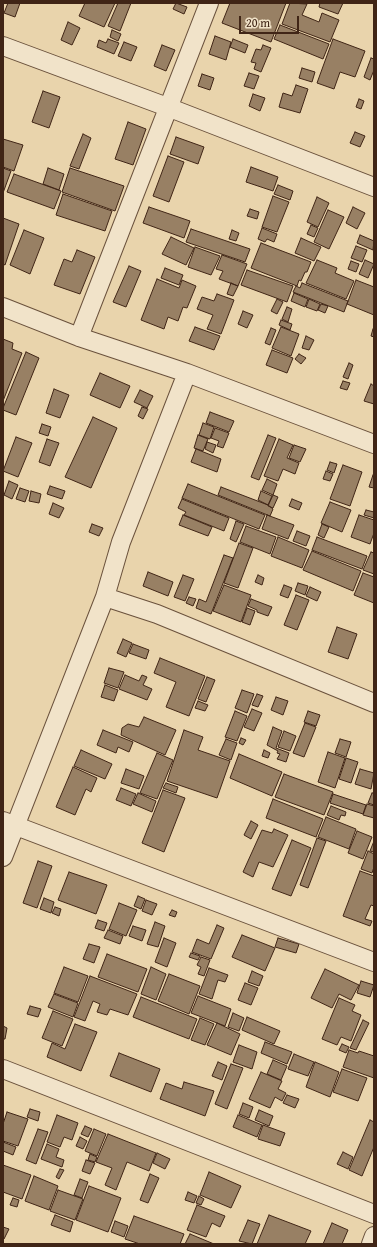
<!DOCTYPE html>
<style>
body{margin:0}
#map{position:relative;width:377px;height:1247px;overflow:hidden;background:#e9d4ac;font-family:"Gentium Book Plus",serif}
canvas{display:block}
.frame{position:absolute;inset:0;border:4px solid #402516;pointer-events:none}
.scale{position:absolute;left:239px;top:16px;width:60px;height:18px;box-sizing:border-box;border:2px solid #402516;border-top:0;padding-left:5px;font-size:12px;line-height:14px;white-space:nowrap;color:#402516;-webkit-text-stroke:3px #f1e3c9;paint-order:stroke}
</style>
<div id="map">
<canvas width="377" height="1247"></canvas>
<div class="frame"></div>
<div class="scale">20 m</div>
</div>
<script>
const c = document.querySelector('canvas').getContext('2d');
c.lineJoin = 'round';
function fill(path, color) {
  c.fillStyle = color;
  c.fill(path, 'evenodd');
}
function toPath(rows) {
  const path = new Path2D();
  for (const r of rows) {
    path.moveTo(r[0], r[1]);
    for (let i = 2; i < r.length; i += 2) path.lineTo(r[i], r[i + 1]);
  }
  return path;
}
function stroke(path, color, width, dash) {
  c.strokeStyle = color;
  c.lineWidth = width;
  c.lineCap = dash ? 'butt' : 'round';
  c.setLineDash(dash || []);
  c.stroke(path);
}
const building = toPath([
 [8,3,20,3,15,17,4,13,8,3],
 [85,3,115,3,104,27,79,16,85,3],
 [118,3,131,3,120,31,108,26,118,3],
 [176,3,187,7,184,14,173,9,176,3],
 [230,3,286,3,271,42,222,23,230,3],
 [290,3,307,4,302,15,319,22,322,13,339,20,330,42,282,24,290,3],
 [320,3,343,3,338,14,319,7,320,3],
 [68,22,80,28,72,45,61,40,68,22],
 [280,25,329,44,323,59,274,39,280,25],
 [112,30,121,34,118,41,110,37,112,30],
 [215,36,231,42,226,60,209,54,215,36],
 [108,39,119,43,114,54,97,47,99,40,106,43,108,39],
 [233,39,248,45,245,53,230,47,233,39],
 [333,39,365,51,355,77,340,72,334,89,317,83,333,39],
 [124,42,137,47,131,61,118,56,124,42],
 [162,45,175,50,166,71,154,66,162,45],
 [263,45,271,48,261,72,254,69,256,63,251,62,256,49,261,50,263,45],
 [371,58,374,59,374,70,370,80,364,77,371,58],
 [302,68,315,72,312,82,299,78,302,68],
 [249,73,259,76,254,89,244,86,249,73],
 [202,74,214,78,210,90,198,86,202,74],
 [296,85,308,89,300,113,279,107,283,93,292,96,296,85],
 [43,91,60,97,49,128,32,122,43,91],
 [253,94,265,98,260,111,249,106,253,94],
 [359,99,364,101,361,109,356,107,359,99],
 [128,122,146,129,133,165,115,159,128,122],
 [355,132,365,136,360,147,350,143,355,132],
 [83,134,91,138,79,169,70,166,83,134],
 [176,137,204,147,198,164,170,154,176,137],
 [3,139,23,145,14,171,3,167,3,139],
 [168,156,184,162,169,202,153,196,168,156],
 [251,167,278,177,273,191,246,182,251,167],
 [3,168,11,171,3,193,3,168],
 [48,168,64,174,59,190,43,184,48,168],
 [70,168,124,186,115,211,62,192,70,168],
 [14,174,61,191,54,209,7,192,14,174],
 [278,185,293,191,290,200,274,194,278,185],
 [63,194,112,211,105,231,56,215,63,194],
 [273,196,289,202,277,232,262,227,273,196],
 [317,197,329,203,318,227,307,222,317,197],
 [149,207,190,221,184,238,143,223,149,207],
 [353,207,365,213,357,229,346,223,353,207],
 [250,209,259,212,257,219,247,216,250,209],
 [328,210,344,217,329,249,314,242,328,210],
 [3,218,19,224,5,265,3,264,3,218],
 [311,225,318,228,314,237,307,234,311,225],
 [262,228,277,234,274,242,267,239,265,242,258,239,262,228],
 [191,229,250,249,245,262,186,242,191,229],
 [24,230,44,238,30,274,10,265,24,230],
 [232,230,239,233,236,241,229,239,232,230],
 [360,235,374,241,373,250,357,243,360,235],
 [171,237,194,248,186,265,162,254,171,237],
 [301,238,321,247,314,261,295,253,301,238],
 [261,243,311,262,307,272,305,272,301,281,299,280,297,286,251,268,261,243],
 [356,246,367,250,362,262,351,258,356,246],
 [195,247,220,256,211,275,188,267,195,247],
 [77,250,95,257,80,294,54,285,64,259,72,262,77,250],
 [222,255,247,264,238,286,219,279,223,271,216,269,222,255],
 [317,260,337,268,335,273,354,281,346,299,306,283,317,260],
 [365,260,374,264,368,278,359,274,365,260],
 [351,261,359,264,356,272,348,269,351,261],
 [129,266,141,271,126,307,113,302,129,266],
 [165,268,183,275,179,285,161,278,165,268],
 [247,270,293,286,287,302,241,285,247,270],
 [157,279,179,288,182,280,196,286,187,308,183,307,178,321,168,317,164,329,141,320,157,279],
 [356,280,374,287,374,315,347,304,356,280],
 [231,283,238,286,233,296,227,294,231,283],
 [302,283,348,301,344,312,293,292,296,286,300,288,302,283],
 [294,293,308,299,305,307,291,301,294,293],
 [217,294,234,300,221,334,207,329,213,315,197,309,202,297,214,301,217,294],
 [277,299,283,302,277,314,271,311,277,299],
 [309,299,320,304,317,311,306,307,309,299],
 [321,304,328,306,325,313,318,310,321,304],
 [287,307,292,309,288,322,282,319,287,307],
 [243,311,253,315,247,328,238,324,243,311],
 [281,320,292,324,290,330,279,325,281,320],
 [195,327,220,336,214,350,189,341,195,327],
 [281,327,299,334,291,356,272,348,281,327],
 [271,328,276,330,270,345,265,343,271,328],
 [373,329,374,329,374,337,371,336,373,329],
 [306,336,314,340,309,350,302,348,306,336],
 [3,339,13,343,12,349,22,353,3,401,3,339],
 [272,350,293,358,287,373,266,365,272,350],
 [26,352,39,358,16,415,3,410,3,408,26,352],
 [299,354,306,358,301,364,295,359,299,354],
 [349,363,353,365,348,379,343,377,349,363],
 [100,373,130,386,120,408,90,395,100,373],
 [343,381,350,383,347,390,340,388,343,381],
 [371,384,374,386,374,404,364,401,371,384],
 [54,389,69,395,60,418,46,413,54,389],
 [140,390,153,396,147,408,134,402,140,390],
 [142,407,148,409,143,419,138,416,142,407],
 [210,412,234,421,229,432,206,423,210,412],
 [93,417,117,428,91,488,65,477,93,417],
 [203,423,214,427,210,439,199,435,203,423],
 [42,424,51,427,48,436,39,433,42,424],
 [215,428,229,433,223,448,217,446,219,441,211,438,215,428],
 [198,435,208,439,203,451,194,448,198,435],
 [268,435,276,438,259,480,251,477,268,435],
 [16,437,32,443,18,477,3,471,16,437],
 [47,439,59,443,50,466,39,462,47,439],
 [279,439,293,445,287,458,299,463,295,474,283,469,278,481,264,476,279,439],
 [207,442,216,445,213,453,205,449,207,442],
 [294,445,306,449,300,462,289,458,294,445],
 [196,449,221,459,217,472,191,462,196,449],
 [330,462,337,464,334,473,327,470,330,462],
 [343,465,362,472,350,506,330,499,343,465],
 [326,471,333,474,330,481,323,479,326,471],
 [373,475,374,475,374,488,369,487,373,475],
 [267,479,277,484,273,495,262,490,267,479],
 [9,481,18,485,12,499,4,495,9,481],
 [188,484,265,515,259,529,182,498,188,484],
 [50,486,65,491,62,499,47,494,50,486],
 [221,487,268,505,273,509,270,516,218,495,221,487],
 [20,488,29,491,25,502,16,499,20,488],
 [31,491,41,494,39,503,29,501,31,491],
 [261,491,272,496,268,505,258,500,261,491],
 [273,495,278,497,273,508,268,506,273,495],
 [182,499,229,518,224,531,184,515,186,512,178,508,182,499],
 [292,499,302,503,299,510,289,506,292,499],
 [330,502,351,510,342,532,321,523,330,502],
 [53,503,64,508,59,518,49,514,53,503],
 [366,510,374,512,374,518,364,515,366,510],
 [183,515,212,527,208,536,179,525,183,515],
 [267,515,294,525,288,539,262,529,267,515],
 [359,515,374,520,374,533,370,544,351,537,359,515],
 [236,521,244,524,236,542,230,539,236,521],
 [92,524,103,528,99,536,89,532,92,524],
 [322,524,329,527,324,538,318,535,322,524],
 [246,526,276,537,270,554,240,542,246,526],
 [297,531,310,536,306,546,293,541,297,531],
 [278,537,309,550,302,568,271,556,278,537],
 [317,537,367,556,362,569,312,550,317,537],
 [239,543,253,548,238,588,224,583,239,543],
 [312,551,361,571,353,591,303,570,312,551],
 [371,552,374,553,374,574,363,570,371,552],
 [224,555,233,558,211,614,196,608,199,599,206,602,224,555],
 [148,572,173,582,168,596,143,586,148,572],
 [363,573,374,577,374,603,354,595,363,573],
 [183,575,194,579,185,601,174,597,183,575],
 [258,575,264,578,262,585,255,582,258,575],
 [298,583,308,586,305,595,295,591,298,583],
 [224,585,251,595,241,622,213,611,224,585],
 [284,585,292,588,288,598,280,595,284,585],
 [310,587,321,592,317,601,306,596,310,587],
 [296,595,309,600,297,630,284,625,296,595],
 [189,597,196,599,193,606,186,603,189,597],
 [251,599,272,607,268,616,257,612,257,610,248,606,251,599],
 [247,608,255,611,250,625,242,622,247,608],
 [337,627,357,634,348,659,328,652,337,627],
 [123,639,132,643,126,657,117,653,123,639],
 [133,644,149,650,146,659,129,653,133,644],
 [160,658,205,676,189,716,166,707,176,682,154,673,160,658],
 [109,668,124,672,118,688,104,683,109,668],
 [125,675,139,681,142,675,147,677,143,685,152,689,147,700,119,689,125,675],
 [207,677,215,680,206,702,198,699,207,677],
 [105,685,118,690,114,701,101,697,105,685],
 [242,690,254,694,247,713,235,708,242,690],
 [257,694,263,696,258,707,252,705,257,694],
 [276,697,288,701,283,715,271,710,276,697],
 [198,701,208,705,205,711,195,708,198,701],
 [252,709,262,713,254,731,244,727,252,709],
 [235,711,247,716,237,741,225,737,235,711],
 [308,711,320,715,316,726,304,722,308,711],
 [144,717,176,730,165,755,121,735,122,728,128,724,139,727,144,717],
 [305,723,316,727,304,757,293,753,305,723],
 [273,727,282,731,276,748,289,753,286,762,277,759,280,754,277,753,278,751,267,745,273,727],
 [103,730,133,742,129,752,118,747,116,753,97,745,103,730],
 [184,730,203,737,198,750,230,761,217,798,167,781,184,730],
 [284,731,296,736,290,751,278,747,284,731],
 [241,738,246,740,243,745,239,743,241,738],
 [226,739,237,743,231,760,219,755,226,739],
 [340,739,351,742,346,757,335,753,340,739],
 [81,750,112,764,105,779,74,766,81,750],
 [264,750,270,753,268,758,262,756,264,750],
 [328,752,345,758,335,788,318,782,328,752],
 [157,753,173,760,157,799,140,793,157,753],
 [239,754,282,772,272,796,230,778,239,754],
 [346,758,358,762,351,783,339,779,346,758],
 [73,767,97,778,91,792,86,789,75,815,56,807,73,767],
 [126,769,144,776,139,789,121,783,126,769],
 [360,769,374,773,371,789,355,784,360,769],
 [284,774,333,792,324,815,275,797,284,774],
 [166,783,178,787,176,793,163,788,166,783],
 [121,788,136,794,131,806,116,800,121,788],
 [163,790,185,798,164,852,142,843,163,790],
 [138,793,156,801,152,812,133,804,138,793],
 [372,793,374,793,374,805,368,803,372,793],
 [333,794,366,805,363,814,330,803,333,794],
 [273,799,323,819,316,837,266,818,273,799],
 [367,804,374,806,374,818,363,815,367,804],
 [331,806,346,812,345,816,341,815,339,820,327,815,331,806],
 [326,817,356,829,349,849,318,837,326,817],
 [251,821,258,825,251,839,244,835,251,821],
 [274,829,288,835,273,867,259,862,253,877,243,872,262,830,272,833,274,829],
 [357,831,372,837,363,859,348,853,357,831],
 [317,838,326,841,308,888,300,885,317,838],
 [292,840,311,848,291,896,272,889,292,840],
 [374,841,374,852,370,851,374,841],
 [368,851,374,854,374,867,372,873,361,869,368,851],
 [38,861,52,866,37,908,23,903,38,861],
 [360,871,374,876,374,906,371,905,365,919,372,921,370,926,343,916,360,871],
 [69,872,107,885,96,914,58,900,69,872],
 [138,896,145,899,141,909,134,906,138,896],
 [44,898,54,902,51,913,40,909,44,898],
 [146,900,157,904,152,915,142,911,146,900],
 [119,903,137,910,126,936,109,929,119,903],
 [55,907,61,909,59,916,52,913,55,907],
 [172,910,177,912,175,917,169,915,172,910],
 [98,920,107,923,104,931,95,928,98,920],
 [155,922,165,926,158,947,147,944,155,922],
 [217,925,224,928,211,959,192,952,197,939,209,944,217,925],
 [133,926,146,930,142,941,129,936,133,926],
 [108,930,123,936,120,944,104,938,108,930],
 [242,935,275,948,265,971,232,957,242,935],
 [164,938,176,943,167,967,155,962,164,938],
 [278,938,299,944,296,953,275,947,278,938],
 [89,944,100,947,94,963,83,959,89,944],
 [191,953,200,956,198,960,189,957,191,953],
 [107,954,147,969,138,992,98,977,107,954],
 [201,957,210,960,204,976,198,974,201,967,197,965,201,957],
 [64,967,88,976,78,1002,54,993,64,967],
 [151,967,166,974,156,1000,141,994,151,967],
 [209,968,228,975,225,982,218,980,212,999,199,994,209,968],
 [325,969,359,985,351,1000,339,994,332,1008,311,998,325,969],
 [252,971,263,976,259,986,248,982,252,971],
 [169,974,200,986,189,1014,158,1001,169,974],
 [90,976,137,994,128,1015,110,1009,107,1015,97,1012,100,1004,93,1001,85,1021,74,1017,90,976],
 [361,981,374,985,370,997,357,993,361,981],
 [245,983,258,988,251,1005,238,1000,245,983],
 [54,994,78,1003,73,1017,48,1007,54,994],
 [198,996,231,1009,225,1026,191,1013,198,996],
 [141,997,197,1019,189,1039,133,1017,141,997],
 [339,998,355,1005,352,1011,361,1015,351,1041,341,1037,337,1045,322,1039,339,998],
 [30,1006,41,1009,38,1017,27,1014,30,1006],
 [53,1011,73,1019,62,1046,42,1038,53,1011],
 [233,1013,244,1018,239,1031,228,1027,233,1013],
 [247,1017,280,1031,274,1044,242,1030,247,1017],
 [200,1018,214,1024,205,1045,191,1040,200,1018],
 [363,1020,369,1023,356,1050,350,1048,363,1020],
 [217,1023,240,1034,231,1055,207,1045,217,1023],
 [75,1024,97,1032,81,1071,47,1057,52,1043,65,1049,75,1024],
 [3,1026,7,1028,5,1039,3,1039,3,1026],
 [265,1042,292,1052,287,1064,261,1053,265,1042],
 [342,1044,349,1047,346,1053,339,1050,342,1044],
 [239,1045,257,1052,252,1069,233,1062,239,1045],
 [349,1050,358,1053,359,1051,374,1056,374,1078,343,1067,349,1050],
 [119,1053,160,1069,151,1092,110,1076,119,1053],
 [294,1054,314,1062,308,1076,288,1069,294,1054],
 [273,1060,287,1066,281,1080,267,1074,273,1060],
 [218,1062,227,1066,222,1080,212,1076,218,1062],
 [315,1062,339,1072,330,1097,306,1087,315,1062],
 [231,1064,243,1068,227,1109,215,1104,231,1064],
 [342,1069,367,1078,358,1101,333,1092,342,1069],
 [261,1072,282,1081,278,1089,286,1093,282,1101,275,1097,270,1108,249,1099,261,1072],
 [184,1082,214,1091,205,1116,160,1099,166,1083,182,1089,184,1082],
 [287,1095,299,1099,295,1108,283,1103,287,1095],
 [243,1103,253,1107,249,1118,239,1114,243,1103],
 [30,1109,40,1112,38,1121,27,1117,30,1109],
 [259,1110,273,1116,269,1126,255,1120,259,1110],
 [7,1112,28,1119,18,1146,3,1141,3,1124,7,1112],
 [57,1115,78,1123,72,1140,64,1137,60,1147,47,1142,57,1115],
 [238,1115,262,1125,257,1137,233,1127,238,1115],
 [370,1120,374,1122,374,1147,362,1176,349,1170,370,1120],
 [263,1125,285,1133,280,1146,258,1139,263,1125],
 [85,1126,92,1129,88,1137,81,1134,85,1126],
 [38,1129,48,1132,36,1164,26,1160,38,1129],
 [94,1129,106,1134,97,1156,85,1151,94,1129],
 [108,1134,156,1153,149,1171,127,1162,116,1190,105,1185,112,1168,96,1162,108,1134],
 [80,1137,87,1141,83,1149,76,1146,80,1137],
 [3,1142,16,1147,13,1155,3,1151,3,1142],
 [47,1144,59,1149,56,1157,64,1160,62,1167,41,1159,47,1144],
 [343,1152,353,1157,348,1169,337,1164,343,1152],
 [157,1153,170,1159,165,1169,153,1163,157,1153],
 [90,1154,97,1157,95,1162,88,1160,90,1154],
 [86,1160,95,1163,90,1174,82,1171,86,1160],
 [3,1165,31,1175,22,1199,3,1192,3,1165],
 [60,1169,64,1170,59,1179,56,1177,60,1169],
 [209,1172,241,1186,231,1208,200,1195,209,1172],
 [150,1174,159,1178,148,1203,140,1200,150,1174],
 [34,1176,58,1186,49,1210,25,1201,34,1176],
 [80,1179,88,1182,82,1198,74,1195,80,1179],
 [89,1186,121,1198,108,1232,76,1220,89,1186],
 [58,1190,83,1199,75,1220,50,1211,58,1190],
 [188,1192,197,1196,194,1203,185,1200,188,1192],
 [199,1196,204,1199,201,1205,196,1203,199,1196],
 [13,1198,19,1200,17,1207,10,1205,13,1198],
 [197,1205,225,1216,220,1227,212,1223,206,1237,187,1230,197,1205],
 [55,1215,73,1222,70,1232,51,1225,55,1215],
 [269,1215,311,1231,305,1244,257,1244,269,1215],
 [134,1216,184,1234,180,1244,140,1244,125,1239,134,1216],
 [248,1220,260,1224,252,1244,239,1241,248,1220],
 [115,1221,128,1226,124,1237,111,1232,115,1221],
 [332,1223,348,1230,342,1244,323,1244,332,1223],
 [3,1227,9,1229,4,1239,3,1239,3,1227],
 [190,1234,214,1244,185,1244,190,1234]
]);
fill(building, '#988064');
stroke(building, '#402516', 1);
const minor = toPath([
 [3,46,170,108,374,187],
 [3,307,79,337,187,373,374,444],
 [79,337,209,3],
 [105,597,157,614,374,703],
 [3,821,374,962],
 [3,857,105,597,121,542,187,373],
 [3,1069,374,1214],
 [371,1244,374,1236]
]);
stroke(minor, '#6a513c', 20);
stroke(minor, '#f1e3c9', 18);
</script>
